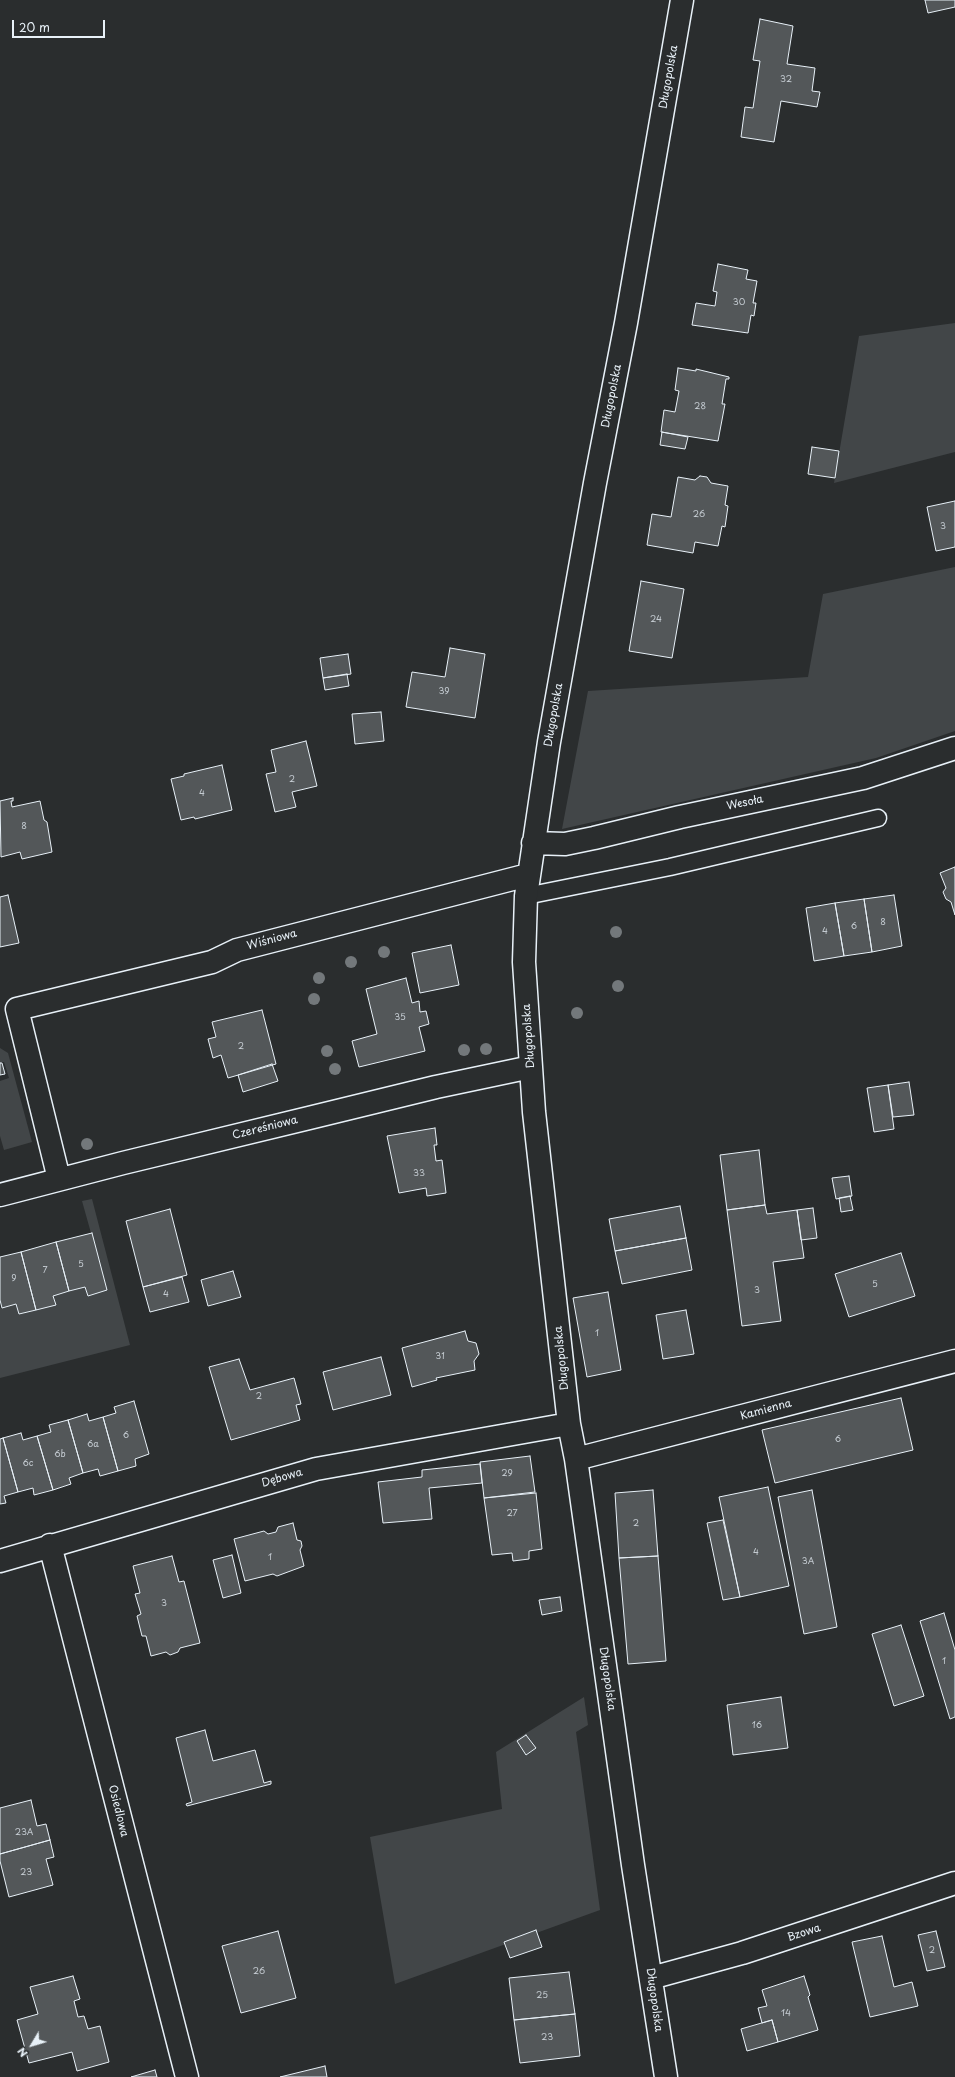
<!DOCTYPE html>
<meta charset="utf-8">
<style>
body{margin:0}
#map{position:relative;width:955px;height:2077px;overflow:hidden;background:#2a2d2e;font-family:"Playpen Sans",sans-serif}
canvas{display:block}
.north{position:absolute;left:12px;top:2025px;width:40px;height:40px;-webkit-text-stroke:3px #2a2d2e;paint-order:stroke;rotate:232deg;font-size:11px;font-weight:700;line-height:16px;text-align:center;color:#e8f1f8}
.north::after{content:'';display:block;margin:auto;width:14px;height:18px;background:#e8f1f8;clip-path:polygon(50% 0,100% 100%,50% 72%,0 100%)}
.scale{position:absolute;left:12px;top:20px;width:93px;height:18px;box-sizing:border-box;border:2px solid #e8f1f8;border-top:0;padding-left:5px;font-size:12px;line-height:14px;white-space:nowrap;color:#e8f1f8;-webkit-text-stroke:3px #2a2d2e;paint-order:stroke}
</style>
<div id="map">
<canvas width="955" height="2077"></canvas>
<div class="north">N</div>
<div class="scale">20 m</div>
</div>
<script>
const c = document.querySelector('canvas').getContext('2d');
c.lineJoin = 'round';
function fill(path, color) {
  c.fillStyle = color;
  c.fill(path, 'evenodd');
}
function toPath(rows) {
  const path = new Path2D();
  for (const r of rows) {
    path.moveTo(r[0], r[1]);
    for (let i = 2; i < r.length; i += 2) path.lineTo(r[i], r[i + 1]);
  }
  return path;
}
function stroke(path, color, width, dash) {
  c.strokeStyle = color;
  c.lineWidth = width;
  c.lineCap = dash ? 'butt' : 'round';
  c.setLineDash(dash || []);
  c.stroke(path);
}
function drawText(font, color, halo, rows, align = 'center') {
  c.font = font + ' "Playpen Sans",sans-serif';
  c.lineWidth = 3;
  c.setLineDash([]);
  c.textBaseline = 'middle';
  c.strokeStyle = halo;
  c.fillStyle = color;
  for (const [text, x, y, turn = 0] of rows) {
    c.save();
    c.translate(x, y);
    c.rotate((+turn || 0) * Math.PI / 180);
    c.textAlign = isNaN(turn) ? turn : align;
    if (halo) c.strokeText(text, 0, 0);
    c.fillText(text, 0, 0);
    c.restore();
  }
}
fill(toPath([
 [955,323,955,452,834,483,859,336],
 [955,567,955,731,876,758,562,829,588,691,808,677,823,594],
 [0,1048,8,1053,32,1142,4,1150,0,1136,0,1081,9,1078,4,1062,0,1063],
 [92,1199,130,1345,0,1378,0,1308,16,1304,19,1314,36,1310,53,1296,69,1291,85,1287,88,1296,107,1290,82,1201],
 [584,1697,588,1725,576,1732,600,1910,395,1984,370,1837,502,1809,496,1752]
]), '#424648');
const building = toPath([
 [925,0,955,0,955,7,928,13,925,0],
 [760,19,793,26,787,64,815,68,812,91,820,92,817,107,781,101,774,142,741,137,745,107,753,108,760,61,753,60,760,19],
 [718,264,748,270,746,279,757,281,753,303,756,303,754,316,751,315,748,333,692,325,696,303,715,306,717,292,713,291,718,264],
 [678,368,696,371,696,369,729,377,729,379,726,379,722,404,725,404,718,441,661,432,664,410,675,412,679,391,675,390,678,368],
 [662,432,688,437,685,449,660,445,662,432],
 [812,447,839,451,835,478,808,474,812,447],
 [700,476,707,477,711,483,728,486,725,505,728,506,725,527,722,526,718,546,695,542,693,553,647,545,652,514,671,517,678,477,695,480,700,476],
 [955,501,955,547,936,551,927,507,955,501],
 [641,581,684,589,672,658,629,651,641,581],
 [450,648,485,654,475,718,406,707,412,672,445,677,450,648],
 [348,654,351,674,323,678,320,658,348,654],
 [347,674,349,686,325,690,323,678,347,674],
 [381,712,384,741,355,744,352,714,381,712],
 [306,741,317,786,292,792,296,807,275,812,266,774,276,772,271,750,306,741],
 [222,765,232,810,195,819,194,817,181,820,171,779,184,776,184,774,222,765],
 [13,798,13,801,11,801,12,807,40,801,44,820,47,822,52,852,22,859,20,852,1,857,0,801,13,798],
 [955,867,955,915,951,902,946,899,943,892,946,888,940,873,955,867],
 [8,895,19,943,0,947,0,897,8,895],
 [894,895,902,946,872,952,864,899,894,895],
 [864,899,872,952,844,956,835,903,864,899],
 [835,903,844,956,814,961,806,908,835,903],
 [451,945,459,985,420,993,412,953,451,945],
 [406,978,412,1003,419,1001,420,1012,426,1011,429,1024,419,1027,425,1051,359,1067,352,1041,377,1034,366,989,406,978],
 [262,1010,276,1064,228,1078,221,1055,213,1058,208,1039,216,1037,212,1022,262,1010],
 [0,1063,2,1063,5,1074,0,1075,0,1063],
 [272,1064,278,1081,243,1092,238,1075,272,1064],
 [909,1082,914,1115,893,1117,888,1085,909,1082],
 [888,1085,894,1129,874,1132,867,1088,888,1085],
 [435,1128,437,1145,434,1145,436,1161,442,1160,446,1193,427,1196,426,1188,399,1193,387,1136,435,1128],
 [759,1150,765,1205,727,1210,720,1155,759,1150],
 [849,1176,852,1196,836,1199,832,1178,849,1176],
 [850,1196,853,1210,841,1212,839,1198,850,1196],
 [765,1205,767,1214,797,1210,804,1258,773,1262,781,1321,742,1326,727,1210,765,1205],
 [680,1206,686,1238,615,1251,609,1219,680,1206],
 [813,1208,817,1238,801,1240,797,1210,813,1208],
 [170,1209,187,1275,143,1287,126,1221,170,1209],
 [92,1233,107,1290,88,1296,85,1287,69,1291,56,1242,92,1233],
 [686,1238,692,1270,622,1284,615,1251,686,1238],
 [56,1242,69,1291,53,1296,56,1305,36,1310,21,1252,56,1242],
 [21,1252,36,1310,19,1314,16,1304,2,1308,0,1300,0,1257,21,1252],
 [901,1253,915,1296,849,1317,835,1274,901,1253],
 [233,1271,241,1297,208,1306,201,1280,233,1271],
 [182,1277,189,1302,150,1312,143,1287,182,1277],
 [608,1292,621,1370,587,1377,573,1298,608,1292],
 [686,1310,694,1354,663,1359,656,1315,686,1310],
 [465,1331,468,1341,476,1343,479,1354,474,1361,475,1370,436,1378,437,1380,412,1387,402,1348,465,1331],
 [381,1357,391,1395,333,1410,323,1372,381,1357],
 [239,1359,250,1390,294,1378,301,1404,296,1405,300,1420,231,1440,209,1367,239,1359],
 [901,1398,913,1450,775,1483,762,1430,901,1398],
 [134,1401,149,1454,135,1459,136,1466,118,1471,103,1417,116,1413,114,1407,134,1401],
 [87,1414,89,1421,103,1417,118,1471,100,1476,98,1469,83,1473,68,1420,87,1414],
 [68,1420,83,1473,69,1478,71,1484,53,1490,37,1436,51,1432,49,1425,68,1420],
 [21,1433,23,1440,37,1436,53,1490,34,1495,33,1488,18,1492,3,1438,21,1433],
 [3,1438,18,1492,4,1496,6,1503,0,1504,0,1439,3,1438],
 [530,1456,535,1492,484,1498,480,1462,530,1456],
 [480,1464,482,1483,429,1488,432,1519,383,1523,378,1482,422,1477,422,1470,480,1464],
 [768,1487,789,1586,740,1597,719,1497,768,1487],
 [653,1490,658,1556,619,1558,615,1493,653,1490],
 [812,1490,837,1627,804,1634,778,1497,812,1490],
 [536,1493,542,1549,529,1551,529,1559,513,1561,512,1553,492,1555,484,1498,536,1493],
 [723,1520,740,1597,723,1600,707,1523,723,1520],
 [293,1523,297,1540,301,1541,302,1546,300,1550,304,1566,277,1576,273,1574,245,1581,234,1539,264,1531,268,1534,276,1532,278,1527,293,1523],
 [232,1555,241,1593,223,1598,213,1560,232,1555],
 [172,1556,179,1582,184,1581,200,1643,180,1648,178,1652,170,1655,166,1652,151,1656,146,1636,142,1636,137,1616,141,1614,135,1594,140,1593,133,1566,172,1556],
 [658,1556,666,1661,628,1664,619,1558,658,1556],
 [560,1597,562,1611,542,1615,539,1600,560,1597],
 [944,1613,955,1650,955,1717,950,1719,920,1621,944,1613],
 [901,1625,924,1696,894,1706,872,1634,901,1625],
 [781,1697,788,1748,733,1755,727,1705,781,1697],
 [205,1730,213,1761,255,1750,264,1783,271,1781,271,1784,187,1806,186,1804,192,1802,176,1738,205,1730],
 [526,1735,536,1748,526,1755,517,1741,526,1735],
 [31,1800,37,1826,46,1824,50,1840,0,1854,0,1808,31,1800],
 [50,1840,54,1857,46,1859,53,1885,9,1897,0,1861,0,1854,50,1840],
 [536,1930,542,1947,510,1958,504,1942,536,1930],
 [278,1931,296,1998,241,2013,222,1946,278,1931],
 [936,1931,945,1967,927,1971,918,1935,936,1931],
 [882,1936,894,1987,912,1982,918,2006,870,2017,852,1942,882,1936],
 [569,1972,575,2014,514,2020,509,1978,569,1972],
 [73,1976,80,1999,74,2001,78,2017,84,2016,88,2029,100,2026,109,2062,77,2071,72,2052,29,2063,17,2020,38,2014,30,1987,73,1976],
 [804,1976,810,1995,808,1997,818,2030,778,2042,772,2020,762,2023,758,2008,767,2006,762,1990,804,1976],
 [575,2014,580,2056,520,2063,514,2020,575,2014],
 [772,2020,778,2042,747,2051,741,2029,772,2020],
 [325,2066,327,2077,280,2077,325,2066],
 [155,2070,157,2077,131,2077,155,2070]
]);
fill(building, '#535759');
stroke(building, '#e8f1f8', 1);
const lane = toPath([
 [526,896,670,867,878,818]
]);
const street = toPath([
 [533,843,565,844,594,838,680,817,863,778,955,748],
 [59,1179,17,1009,212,962,237,950,528,875],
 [0,1195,123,1163,309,1118,436,1087,531,1067],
 [576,1459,955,1361],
 [50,1545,187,2077],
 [0,1561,316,1469,569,1424],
 [651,1978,742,1953,955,1883],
 [666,2077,633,1865,576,1459,569,1424,534,1112,524,962,526,896,549,742,595,483,626,323,682,0]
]);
stroke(lane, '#e8f1f8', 19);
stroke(street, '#e8f1f8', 25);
stroke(lane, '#2a2d2e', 16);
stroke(street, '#2a2d2e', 22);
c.fillStyle = '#73787b';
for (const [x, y] of [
 [616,932],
 [384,952],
 [351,962],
 [319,978],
 [618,986],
 [314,999],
 [577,1013],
 [486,1049],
 [464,1050],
 [327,1051],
 [335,1069],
 [87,1144]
]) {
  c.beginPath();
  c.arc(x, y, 6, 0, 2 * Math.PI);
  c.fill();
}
drawText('9px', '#c3cad0', null, [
 ["32",786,80],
 ["30",739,303],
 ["28",700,407],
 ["26",699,515],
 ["3",943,527],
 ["24",656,620],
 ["39",444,692],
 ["2",292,780],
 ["4",202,794],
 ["8",24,827],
 ["8",883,923],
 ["6",854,927],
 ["4",825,932],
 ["35",400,1018],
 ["2",241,1047],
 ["33",419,1174],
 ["5",81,1265],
 ["7",45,1271],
 ["9",14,1279],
 ["5",875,1285],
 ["3",757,1291],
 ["4",166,1295],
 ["1",597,1334],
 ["31",440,1357],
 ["2",259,1397],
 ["6",126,1436],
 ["6",838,1440],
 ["6a",93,1445],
 ["6b",60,1455],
 ["6c",28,1464],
 ["29",507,1474],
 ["27",512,1514],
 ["2",636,1524],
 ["4",756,1553],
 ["1",270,1558],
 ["3A",808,1562],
 ["3",164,1604],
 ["1",944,1662],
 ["16",757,1726],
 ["23A",24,1833],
 ["23",26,1873],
 ["2",932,1951],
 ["26",259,1972],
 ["25",542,1996],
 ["14",786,2014],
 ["23",547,2038]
]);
drawText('11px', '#e8f1f8', '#2a2d2e', [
 ["Długopolska",669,77,-80],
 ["Długopolska",612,396,-79],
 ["Długopolska",554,715,-80],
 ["Wesoła",745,803,-12],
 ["Wiśniowa",272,940,-15],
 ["Długopolska",529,1036,-94],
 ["Czereśniowa",265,1128,-14],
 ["Długopolska",562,1358,-96],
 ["Kamienna",766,1410,-15],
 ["Dębowa",282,1478,-16],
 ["Długopolska",607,1679,82],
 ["Osiedlowa",118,1811,76],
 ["Bzowa",804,1933,-18],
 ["Długopolska",654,2000,82]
]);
</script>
